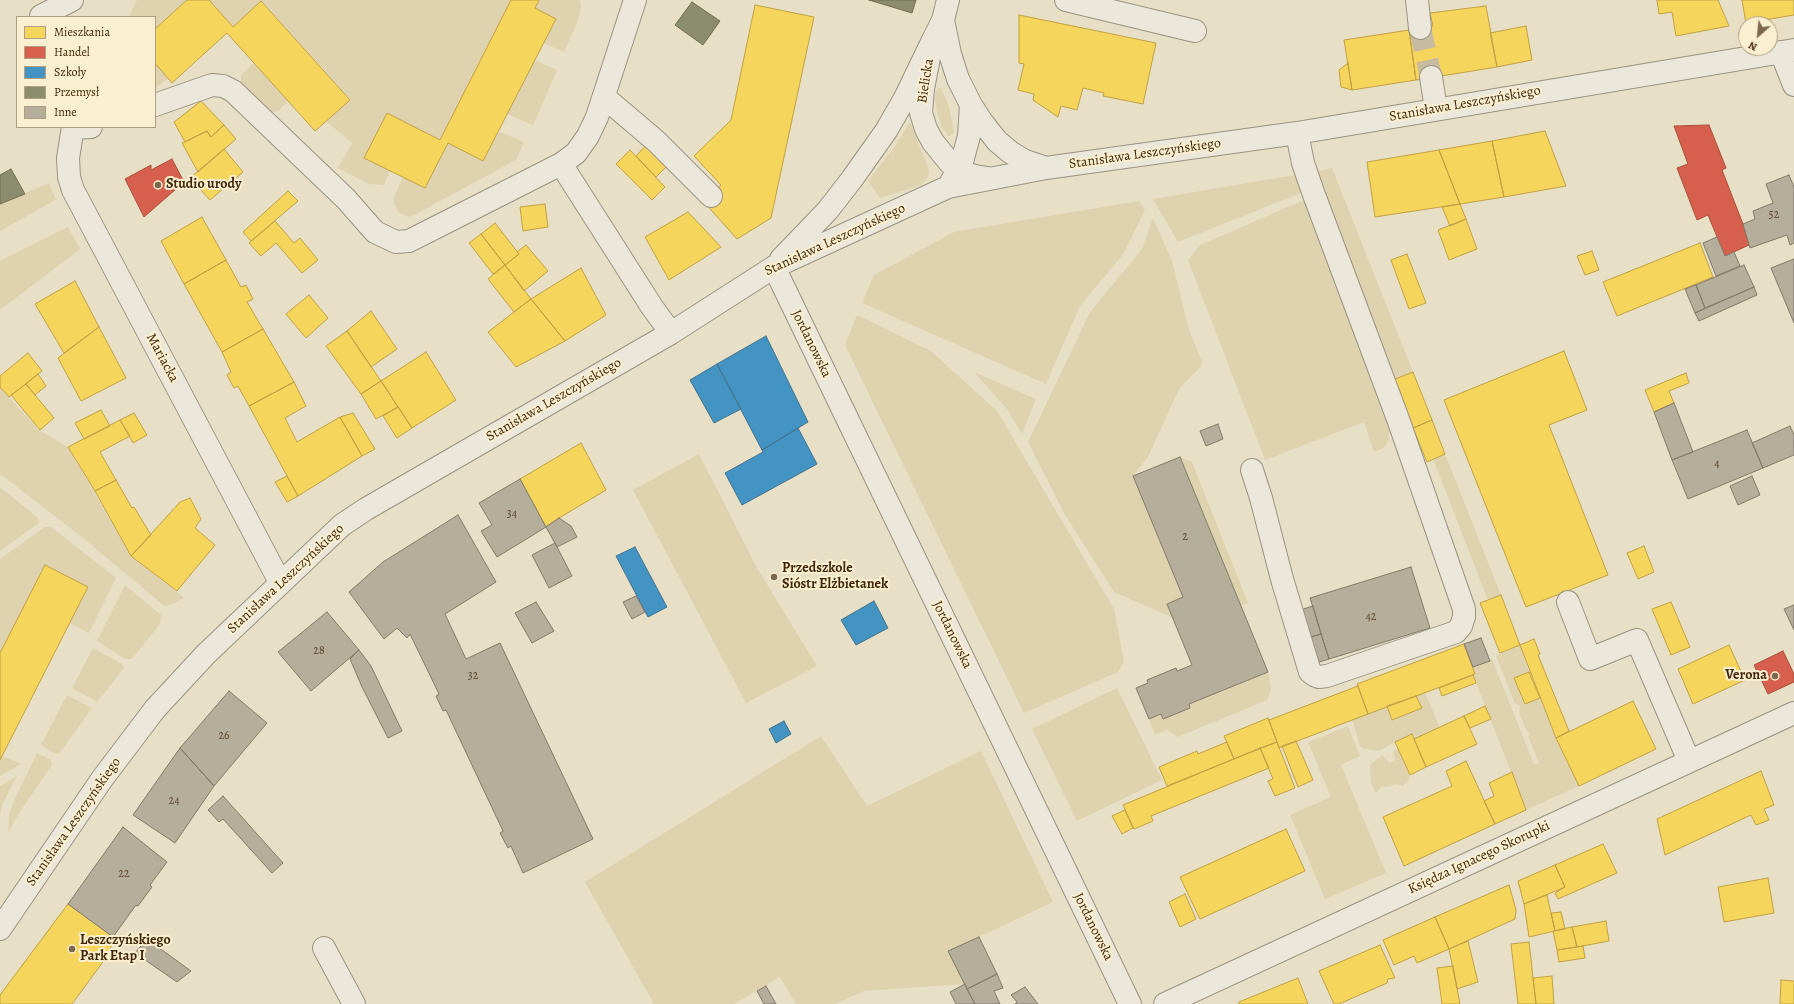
<!DOCTYPE html>
<meta charset="utf-8">
<style>
body{margin:0}
#map{position:relative;width:1794px;height:1004px;overflow:hidden;background:#e8e0c6;font-family:Alegreya,serif}
canvas{display:block}
.legend{position:absolute;left:16px;top:16px;width:140px;height:112px;box-sizing:border-box;background:#faefd0;border:1px solid #b09f81;margin:0;padding:5px 7px;list-style:none;font-size:12px;color:#41260a}
.legend li{display:flex;align-items:center;gap:8px;height:20px}
.legend b{width:20px;border:1px solid #b09f81}
.north{position:absolute;left:1738px;top:16px;width:40px;height:40px;box-sizing:border-box;background:#faefd0;border:1px solid #b09f81;border-radius:50%;rotate:207deg;font-size:11px;font-weight:700;line-height:16px;text-align:center;color:#41260a}
.north::after{content:'';display:block;margin:auto;width:14px;height:18px;background:#7b674c;clip-path:polygon(50% 0,100% 100%,50% 72%,0 100%)}
</style>
<div id="map">
<canvas width="1794" height="1004"></canvas>
<ul class="legend">
<li><b style="height:11px;background:#f6d55c"></b>Mieszkania</li>
<li><b style="height:11px;background:#d6604d"></b>Handel</li>
<li><b style="height:11px;background:#4393c3"></b>Szkoły</li>
<li><b style="height:11px;background:#8c8c6e"></b>Przemysł</li>
<li><b style="height:11px;background:#b5ae9b"></b>Inne</li>
</ul>
<div class="north">N</div>
</div>
<script>
const c = document.querySelector('canvas').getContext('2d');
c.lineJoin = 'round';
function fill(path, color) {
  c.fillStyle = color;
  c.fill(path, 'evenodd');
}
function toPath(rows) {
  const path = new Path2D();
  for (const r of rows) {
    path.moveTo(r[0], r[1]);
    for (let i = 2; i < r.length; i += 2) path.lineTo(r[i], r[i + 1]);
  }
  return path;
}
function stroke(path, color, width, dash) {
  c.strokeStyle = color;
  c.lineWidth = width;
  c.lineCap = dash ? 'butt' : 'round';
  c.setLineDash(dash || []);
  c.stroke(path);
}
function drawText(font, color, halo, rows, align = 'center') {
  c.font = font + ' Alegreya,serif';
  c.lineWidth = 4;
  c.setLineDash([]);
  c.textBaseline = 'middle';
  c.strokeStyle = halo;
  c.fillStyle = color;
  for (const [text, x, y, turn = 0] of rows) {
    c.save();
    c.translate(x, y);
    c.rotate((+turn || 0) * Math.PI / 180);
    c.textAlign = isNaN(turn) ? turn : align;
    if (halo) c.strokeText(text, 0, 0);
    c.fillText(text, 0, 0);
    c.restore();
  }
}
fill(toPath([
 [137,0,187,0,155,29,155,17,129,17],
 [209,0,511,0,440,140,387,113,364,158,390,171,384,185,369,184,338,168,352,143,326,121,350,99,262,1,233,27],
 [539,0,580,0,581,6,578,21,564,52,543,43,556,19,535,8],
 [534,60,557,70,533,125,507,114],
 [155,63,169,78,155,88],
 [254,63,288,101,278,111,269,113,241,86,241,75],
 [939,88,942,89,949,107,954,132,950,136,948,136,941,126,937,112,935,99,936,91],
 [910,122,928,167,929,174,927,178,921,185,880,198,868,181,896,145],
 [498,131,524,142,516,160,416,214,408,217,398,212,394,204,394,197,403,177,425,188,448,143,483,161],
 [1332,168,1413,372,1393,380,1313,172],
 [1301,174,1306,191,1178,242,1153,199],
 [49,183,55,198,57,199,0,231,0,204],
 [1306,199,1389,423,1390,429,1388,441,1384,448,1374,452,1364,422,1265,460,1188,260,1200,245],
 [1139,201,1145,210,1124,253,1080,306,1046,384,862,303,874,275,954,232],
 [1153,218,1172,261,1189,330,1203,364,1179,389,1148,457,1133,476,1183,597,1167,604,1173,618,1114,592,1065,515,1028,442,1090,312,1142,249],
 [68,227,80,249,0,310,0,261],
 [857,315,931,351,997,411,1114,609,1124,662,1118,672,1024,713,845,345],
 [974,372,1036,399,1022,434,1007,409],
 [0,387,39,430,68,447,131,556,184,598,175,603,166,606,162,604,78,534,0,474],
 [699,454,757,568,817,666,746,703,633,490],
 [1445,454,1501,595,1488,600,1433,459],
 [1180,457,1192,462,1248,603,1241,606],
 [0,487,38,518,39,523,0,551],
 [45,527,50,527,55,530,116,578,89,633,69,623,88,587,45,565,0,653,0,559],
 [125,585,161,615,160,624,132,659,125,659,97,641],
 [1520,645,1529,672,1514,678,1525,704,1540,698,1556,738,1579,786,1526,810,1473,675,1475,674,1473,667,1492,659,1534,764,1539,763,1528,736,1531,733,1527,732,1519,713,1520,705,1515,704,1496,656],
 [93,648,122,664,124,668,97,702,72,688],
 [1268,672,1271,690,1267,700,1178,737,1167,730,1155,735,1149,719,1161,714,1190,708,1189,704],
 [1117,688,1162,780,1077,821,1032,729],
 [1425,693,1440,728,1414,739,1395,742,1379,751,1364,749,1360,746,1352,719,1387,706,1392,720,1422,708,1416,696],
 [67,695,92,708,60,753,56,754,41,745],
 [1348,726,1360,756,1341,765,1386,873,1325,899,1290,815,1331,797,1308,742],
 [821,736,867,806,981,751,1053,902,979,937,965,984,864,991,835,1004,796,1004,780,977,734,1004,654,1004,585,882],
 [1398,748,1410,775,1409,779,1403,786,1395,784,1388,787,1382,786,1376,793,1371,783,1370,765,1382,755,1390,763,1395,760,1393,752],
 [37,753,51,760,52,765,19,813,8,833,9,815,13,803],
 [2,756,21,764,0,776,0,760],
 [17,776,2,805,0,816,0,786]
]), '#dfd2ae');
const homes = toPath([
 [187,0,209,0,233,27,261,1,350,100,315,131,227,33,172,83,155,63,155,29,187,0],
 [511,0,539,0,535,8,556,19,483,161,448,143,425,188,364,158,387,113,440,140,511,0],
 [1657,0,1718,0,1729,26,1676,36,1672,12,1659,14,1657,0],
 [1742,0,1794,0,1794,15,1746,23,1742,0],
 [755,5,814,17,771,218,737,239,704,202,721,185,694,156,731,120,755,5],
 [1486,6,1497,67,1416,80,1409,30,1433,26,1430,13,1486,6],
 [1019,15,1156,43,1143,104,1103,96,1104,93,1083,88,1077,110,1061,106,1058,117,1033,100,1034,94,1018,90,1024,64,1019,63,1019,15],
 [1526,26,1532,60,1497,67,1490,33,1526,26],
 [1409,30,1416,80,1352,90,1344,40,1409,30],
 [1348,63,1352,90,1341,87,1339,70,1348,63],
 [201,101,224,125,211,137,207,131,185,142,174,122,201,101],
 [224,125,236,139,198,172,182,143,207,131,211,137,224,125],
 [1545,131,1566,186,1504,197,1492,141,1545,131],
 [1492,141,1504,197,1460,204,1439,150,1492,141],
 [649,142,670,163,656,177,636,156,649,142],
 [224,149,243,172,210,200,190,178,224,149],
 [630,150,665,187,652,200,616,164,630,150],
 [1439,150,1460,204,1375,217,1367,162,1439,150],
 [288,191,298,201,251,241,243,232,288,191],
 [545,204,548,227,523,231,520,207,545,204],
 [1460,204,1466,219,1450,226,1442,207,1460,204],
 [688,212,721,247,669,280,645,237,688,212],
 [202,217,226,260,184,284,161,241,202,217],
 [1466,219,1477,249,1449,260,1438,230,1466,219],
 [275,221,294,243,300,238,318,260,302,273,276,243,261,256,249,243,275,221],
 [495,223,519,254,505,265,481,234,495,223],
 [481,234,505,265,493,274,469,243,481,234],
 [1700,243,1713,277,1617,316,1603,282,1700,243],
 [526,245,548,271,524,291,505,265,519,254,517,252,526,245],
 [1592,251,1599,270,1585,275,1577,256,1592,251],
 [1407,254,1426,303,1409,309,1391,260,1407,254],
 [226,260,241,287,246,285,253,299,247,302,263,329,222,352,184,284,226,260],
 [505,265,531,299,514,312,488,279,505,265],
 [581,268,606,315,565,341,531,299,581,268],
 [75,281,99,327,64,353,35,304,75,281],
 [309,295,328,318,306,338,286,314,309,295],
 [531,299,565,341,516,367,488,332,531,299],
 [371,311,397,349,371,367,347,331,371,311],
 [99,327,126,378,81,401,58,358,99,327],
 [263,329,294,382,249,406,238,386,234,388,227,375,231,372,222,352,263,329],
 [347,331,381,381,361,394,326,346,347,331],
 [1564,351,1587,410,1549,425,1608,575,1526,607,1444,400,1564,351],
 [426,352,456,400,412,428,381,381,426,352],
 [28,353,42,371,9,397,0,387,0,376,28,353],
 [1413,372,1432,420,1413,428,1393,380,1413,372],
 [1686,373,1689,383,1669,391,1674,403,1654,412,1645,390,1686,373],
 [38,374,46,386,35,395,26,384,38,374],
 [381,381,398,407,376,419,361,394,381,381],
 [294,382,306,406,285,418,297,442,340,417,362,456,298,496,249,406,294,382],
 [26,384,54,418,40,430,11,395,26,384],
 [398,407,412,428,397,438,383,416,398,407],
 [101,410,110,426,84,439,75,423,101,410],
 [134,413,147,435,133,443,120,420,134,413],
 [353,413,375,449,362,456,340,417,353,413],
 [120,420,130,436,100,452,116,480,95,491,68,447,120,420],
 [1432,420,1445,454,1427,462,1413,428,1432,420],
 [581,443,606,490,559,518,546,527,520,479,581,443],
 [287,476,298,496,287,502,275,482,287,476],
 [116,480,132,508,134,507,151,535,131,556,95,491,116,480],
 [190,498,201,519,195,528,215,545,177,591,131,556,180,502,190,498],
 [1644,546,1654,572,1638,579,1627,553,1644,546],
 [45,565,88,587,0,760,0,653,45,565],
 [1501,595,1520,645,1500,653,1480,603,1501,595],
 [1671,602,1690,647,1671,655,1652,609,1671,602],
 [1534,639,1540,654,1538,655,1569,731,1556,738,1520,645,1534,639],
 [1464,644,1475,674,1368,714,1357,684,1464,644],
 [1729,645,1745,680,1693,704,1678,669,1729,645],
 [1529,672,1540,698,1525,704,1514,678,1529,672],
 [1473,675,1476,683,1442,696,1439,688,1473,675],
 [1358,686,1368,714,1279,748,1269,720,1358,686],
 [1416,696,1422,708,1392,720,1387,706,1416,696],
 [1633,701,1656,749,1579,786,1556,738,1633,701],
 [1485,706,1491,719,1470,728,1464,716,1485,706],
 [1464,716,1477,744,1426,767,1414,739,1464,716],
 [1268,718,1277,742,1234,759,1224,736,1268,718],
 [1412,734,1426,767,1410,775,1395,742,1412,734],
 [1296,741,1313,780,1298,787,1282,746,1296,741],
 [1227,742,1234,759,1167,786,1159,767,1197,751,1198,754,1227,742],
 [1277,742,1295,788,1275,796,1268,781,1273,779,1260,748,1277,742],
 [1260,748,1269,768,1151,816,1153,821,1134,829,1123,805,1260,748],
 [1466,761,1495,824,1404,866,1383,817,1452,786,1446,771,1466,761],
 [1761,771,1774,805,1764,809,1769,820,1756,825,1751,815,1665,855,1657,819,1761,771],
 [1512,772,1526,810,1495,824,1484,801,1494,796,1489,783,1512,772],
 [1125,810,1133,828,1122,834,1112,816,1125,810],
 [1286,829,1305,871,1200,919,1180,877,1286,829],
 [1603,844,1617,873,1558,899,1555,893,1565,887,1555,865,1603,844],
 [1555,865,1565,887,1524,904,1518,881,1555,865],
 [1768,878,1774,913,1724,922,1718,887,1768,878],
 [1509,885,1516,910,1515,919,1449,949,1435,917,1509,885],
 [1185,894,1196,919,1180,927,1169,902,1185,894],
 [1547,895,1555,931,1529,937,1524,904,1547,895],
 [68,904,113,937,116,940,103,958,105,959,72,1004,0,1004,0,995,68,904],
 [1561,912,1565,929,1555,931,1551,913,1561,912],
 [1435,917,1449,949,1417,963,1414,956,1394,965,1383,940,1435,917],
 [1606,921,1609,941,1577,947,1572,927,1606,921],
 [1572,927,1577,947,1557,950,1553,931,1572,927],
 [1468,941,1478,982,1457,989,1449,949,1468,941],
 [1529,942,1536,1004,1518,1004,1511,944,1529,942],
 [1380,945,1395,978,1388,979,1387,983,1339,1004,1334,1004,1319,971,1380,945],
 [1583,946,1585,958,1559,962,1557,950,1583,946],
 [1453,966,1460,1004,1442,1004,1437,968,1453,966],
 [1552,976,1554,1004,1536,1004,1533,978,1552,976],
 [1298,978,1308,1004,1239,1004,1239,1002,1298,978],
 [1781,980,1794,981,1794,1004,1780,1004,1781,980]
]);
fill(homes, '#f6d55c');
stroke(homes, '#c0a043', 1);
const shops = toPath([
 [1709,125,1726,168,1722,170,1743,224,1749,245,1725,256,1708,215,1697,220,1677,168,1688,164,1674,126,1709,125],
 [172,159,184,182,144,217,125,179,151,165,151,170,172,159],
 [1783,651,1794,674,1794,682,1768,694,1754,665,1783,651]
]);
fill(shops, '#d6604d');
stroke(shops, '#a94f39', 1);
const schools = toPath([
 [766,336,808,422,762,450,717,364,766,336],
 [717,364,741,409,714,423,690,380,717,364],
 [798,428,817,464,742,505,725,473,763,452,762,450,798,428],
 [635,547,667,607,648,617,616,556,635,547],
 [874,601,888,628,856,645,841,620,874,601],
 [784,721,791,734,776,743,769,729,784,721]
]);
fill(schools, '#4393c3');
stroke(schools, '#42728c', 1);
const industry = toPath([
 [869,0,916,0,912,13,869,0],
 [692,2,720,21,703,45,675,25,692,2],
 [11,169,25,194,0,204,0,175,11,169]
]);
fill(industry, '#8c8c6e');
stroke(industry, '#766d50', 1);
const building = toPath([
 [1789,175,1794,187,1794,243,1790,245,1787,235,1750,248,1743,224,1755,219,1753,211,1773,203,1766,184,1789,175],
 [1717,237,1725,256,1734,252,1740,266,1716,276,1703,243,1717,237],
 [1794,259,1794,323,1771,268,1794,259],
 [1744,265,1754,287,1705,308,1696,285,1744,265],
 [1696,285,1705,308,1695,313,1685,289,1696,285],
 [1754,287,1757,295,1699,321,1695,313,1754,287],
 [1674,403,1693,452,1672,460,1654,412,1674,403],
 [1218,424,1223,439,1206,446,1200,431,1218,424],
 [1790,426,1794,435,1794,455,1763,468,1752,443,1790,426],
 [1747,430,1763,468,1688,499,1672,460,1747,430],
 [1180,457,1268,672,1189,704,1190,708,1163,719,1161,714,1149,719,1136,688,1148,683,1147,680,1176,668,1177,671,1192,665,1167,604,1183,597,1133,476,1180,457],
 [1752,476,1760,495,1738,505,1730,486,1752,476],
 [520,479,546,527,497,557,481,531,492,525,479,503,520,479],
 [458,515,496,582,445,614,466,659,500,643,593,839,523,873,511,846,508,848,500,833,503,831,446,710,443,711,436,696,439,694,410,634,407,638,397,628,384,639,349,592,383,562,458,515],
 [559,518,571,526,577,537,557,547,546,527,559,518],
 [555,543,572,576,549,588,532,555,555,543],
 [1411,567,1430,628,1329,659,1310,598,1411,567],
 [636,596,645,612,632,619,623,602,636,596],
 [536,602,554,631,532,643,515,613,536,602],
 [1794,605,1794,630,1784,609,1794,605],
 [1313,606,1321,634,1308,638,1300,610,1313,606],
 [327,612,359,650,311,691,278,652,327,612],
 [1321,634,1329,659,1316,663,1308,638,1321,634],
 [1481,638,1490,661,1473,667,1464,644,1481,638],
 [359,650,371,666,402,731,388,738,362,687,350,659,359,650],
 [229,691,267,723,214,786,180,748,229,691],
 [180,748,214,786,175,843,133,815,180,748],
 [223,796,283,863,272,873,223,819,219,822,208,810,223,796],
 [123,827,167,862,150,885,152,887,138,906,136,905,113,937,68,904,123,827],
 [979,937,997,974,967,989,948,951,979,937],
 [147,939,191,971,177,982,135,953,147,939],
 [997,974,1003,988,994,991,1000,1004,975,1004,967,989,997,974],
 [965,984,967,989,975,1004,956,1004,950,992,965,984],
 [766,986,776,1004,764,1004,757,991,766,986],
 [1025,987,1038,1004,1015,1004,1017,1002,1011,995,1025,987]
]);
fill(building, '#b5ae9b');
stroke(building, '#827a68', 1);
stroke(toPath([
 [1420,28,1431,77]
]), '#c7bba0', 22, [22, 11]);
const minor = toPath([
 [948,0,943,20,932,42,923,89,921,113,926,129,933,142,950,163,965,173,975,176,988,178],
 [1066,0,1195,31],
 [1417,0,1420,28],
 [41,16,72,0],
 [943,20,950,54,958,79,971,105,982,122,997,141,1010,152,1025,161,1046,168],
 [1781,52,1794,85],
 [1431,77,1436,109],
 [604,97,656,141,711,196],
 [155,105,212,85,223,86,233,91,346,199,375,232,396,242,409,241,561,164,576,153,588,136,597,117,635,0],
 [73,127,68,158,69,177,73,190,280,582],
 [73,128,91,127],
 [561,164,652,307,671,333],
 [952,180,960,169,969,136,971,105],
 [781,259,828,210,852,179,886,131,905,98,932,42],
 [774,267,1130,1004],
 [1252,470,1261,498,1282,579,1310,672,1314,675,1319,677,1327,676,1456,632,1461,626,1464,617,1464,609,1398,419,1313,192,1303,163,1297,133],
 [1568,602,1590,659,1637,640,1689,761],
 [0,929,102,779,155,709,206,654,342,525,366,509,671,333,774,267,948,187,1046,168,1297,133,1794,50],
 [324,948,354,1004],
 [1165,1004,1794,713]
]);
stroke(minor, '#9a9281', 24);
stroke(minor, '#ebe7da', 22);
for (const [x, y, r, color] of [
 [158,185,4,"#7b674c"],
 [774,577,4,"#7b674c"],
 [1775,676,4,"#7b674c"],
 [72,949,4,"#7b674c"]
]) {
  const dot = new Path2D();
  dot.arc(x, y, r, 0, 2 * Math.PI);
  c.fillStyle = color;
  c.fill(dot);
  stroke(dot, '#faefd0', 1.5);
}
drawText('12px', '#5e482e', null, [
 ["52",1774,215],
 ["4",1717,464],
 ["34",512,514],
 ["2",1185,537],
 ["42",1371,617],
 ["28",319,651],
 ["32",473,676],
 ["26",224,736],
 ["24",174,801],
 ["22",124,874]
]);
drawText('14px', '#41260a', '#faefd0', [
 ["Bielicka",926,81,-81],
 ["Stanisława Leszczyńskiego",1465,104,-10],
 ["Stanisława Leszczyńskiego",1145,154,-8],
 ["Stanisława Leszczyńskiego",835,240,-25],
 ["Jordanowska",811,344,64],
 ["Mariacka",162,358,62],
 ["Stanisława Leszczyńskiego",554,400,-30],
 ["Stanisława Leszczyńskiego",286,579,-43],
 ["Jordanowska",952,635,64],
 ["Stanisława Leszczyńskiego",74,822,-55],
 ["Księdza Ignacego Skorupki",1479,858,-25],
 ["Jordanowska",1093,927,64]
]);
drawText('bold 14px', '#41260a', '#faefd0', [
 ["Studio urody",166,185],
 ["Przedszkole",782,569],
 ["Sióstr Elżbietanek",782,585],
 ["Verona",1767,676,"right"],
 ["Leszczyńskiego",80,941],
 ["Park Etap I",80,957]
], 'left');
</script>
